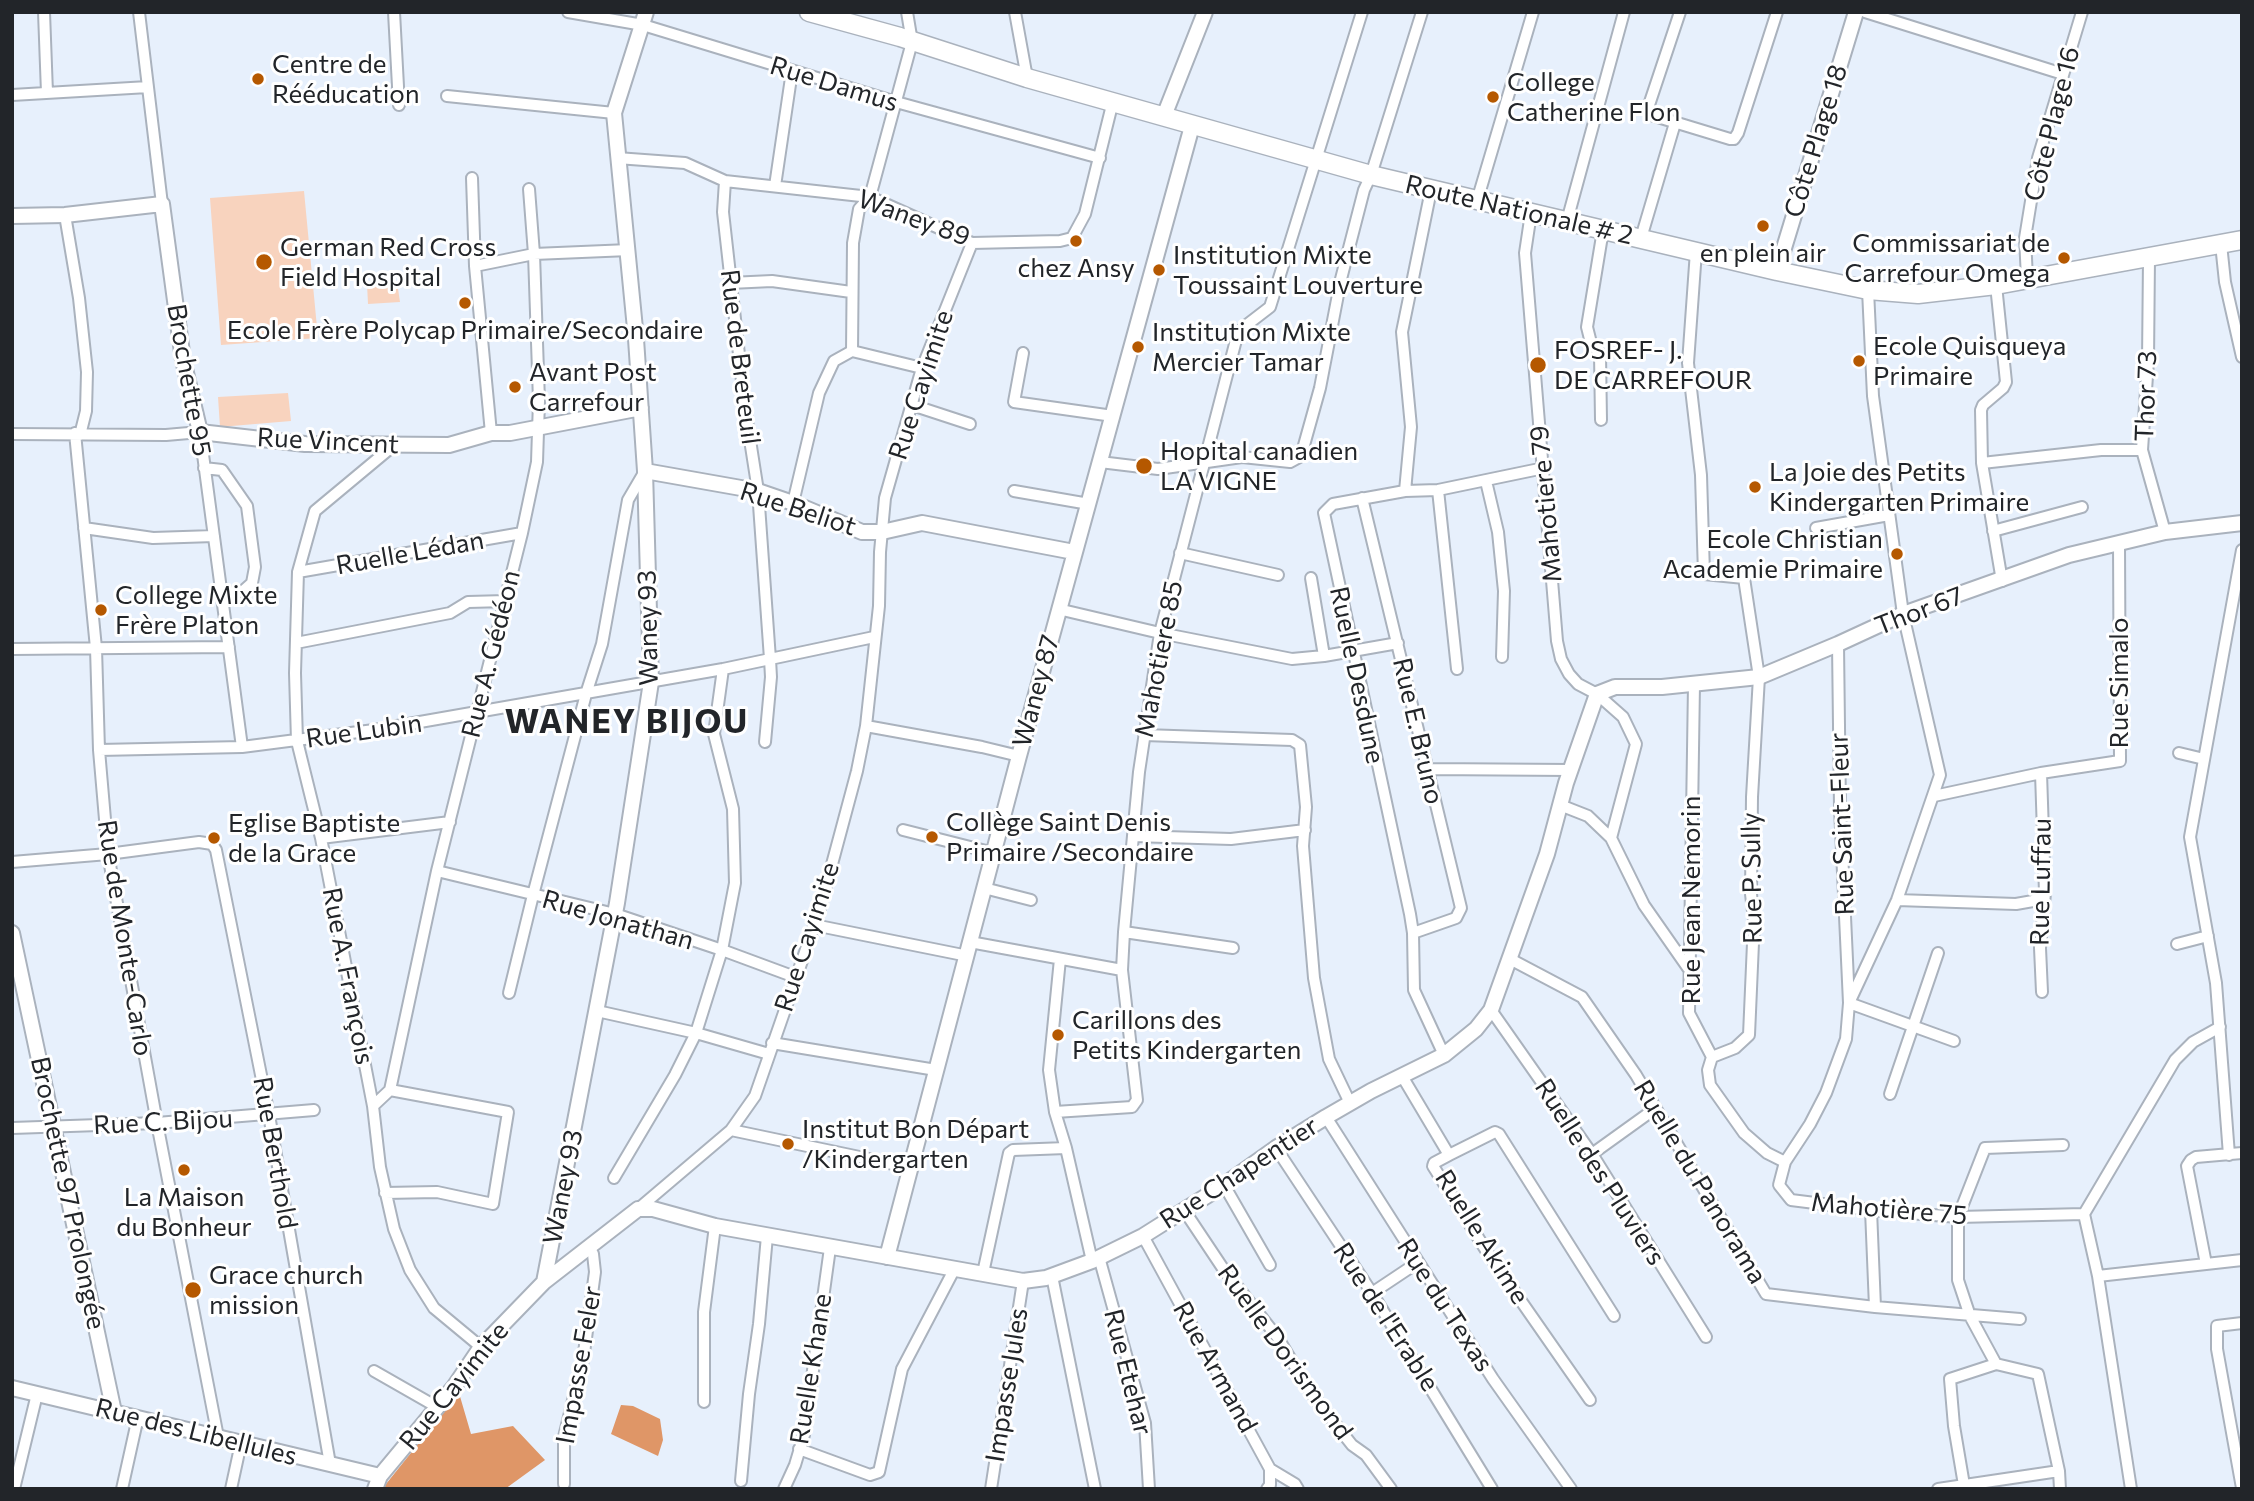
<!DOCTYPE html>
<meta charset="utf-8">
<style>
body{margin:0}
#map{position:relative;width:2254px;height:1501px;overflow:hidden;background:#e7f0fc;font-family:Commissioner,sans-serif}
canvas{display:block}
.frame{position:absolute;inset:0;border:14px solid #222529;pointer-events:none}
</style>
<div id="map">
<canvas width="2254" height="1501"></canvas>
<div class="frame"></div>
</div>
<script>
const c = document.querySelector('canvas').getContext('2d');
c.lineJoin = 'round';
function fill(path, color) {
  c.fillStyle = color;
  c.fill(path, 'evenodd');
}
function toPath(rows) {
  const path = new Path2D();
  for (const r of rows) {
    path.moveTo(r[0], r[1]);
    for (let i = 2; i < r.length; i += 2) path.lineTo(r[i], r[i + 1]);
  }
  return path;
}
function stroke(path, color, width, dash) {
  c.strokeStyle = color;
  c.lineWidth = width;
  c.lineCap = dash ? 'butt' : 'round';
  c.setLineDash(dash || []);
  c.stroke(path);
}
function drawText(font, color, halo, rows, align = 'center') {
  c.font = font + ' Commissioner,sans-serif';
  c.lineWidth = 6;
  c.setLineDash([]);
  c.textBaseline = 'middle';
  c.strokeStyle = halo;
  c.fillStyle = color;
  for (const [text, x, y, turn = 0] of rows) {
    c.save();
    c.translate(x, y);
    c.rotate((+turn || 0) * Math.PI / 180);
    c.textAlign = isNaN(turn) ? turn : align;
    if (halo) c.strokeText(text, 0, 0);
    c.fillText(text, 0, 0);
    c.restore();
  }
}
fill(toPath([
 [304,191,318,338,221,345,210,198],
 [397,282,400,302,368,304,367,284],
 [288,393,291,421,220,427,218,397]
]), '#f8d3be');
fill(toPath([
 [459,1393,471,1434,513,1426,545,1460,505,1489,382,1489],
 [621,1405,633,1406,660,1419,663,1440,658,1456,611,1434]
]), '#df9667');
const minor = toPath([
 [44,12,47,93],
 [139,12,162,204],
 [394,12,399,105],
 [568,12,643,25,896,102,1100,158],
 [1015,12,1027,78],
 [1680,12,1648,108,1649,112,1651,115,1730,139,1734,139,1738,133,1777,12],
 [1865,12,2063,74],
 [12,95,148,87],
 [447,96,614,113],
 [617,158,685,163,725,181,870,197,972,243,1060,241,1072,238,1085,214,1113,101],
 [472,178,475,266,491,433],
 [725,181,723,212,745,408,758,491,770,659,771,677,765,742],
 [775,186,792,71],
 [1477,201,1533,12],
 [1531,213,1525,253,1557,641,1561,659,1569,674,1578,684,1597,694,1623,717,1636,744,1611,838],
 [65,215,79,298,87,372,86,411,80,435],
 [1567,221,1624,12],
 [1641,238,1675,123],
 [2221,244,2225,282,2242,357],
 [1696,251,1688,363,1701,475,1704,574,1744,578,1759,677,1752,797,1751,894,1754,920,1749,1035,1735,1048,1712,1057],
 [2149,258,2148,361,2142,450,2165,532],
 [475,266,534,254,629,250],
 [2027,278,2025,238,2038,158,2082,12],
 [730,283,772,281,851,292],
 [1996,285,2006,382,2003,388,1983,405,1981,410,1982,463,2002,581],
 [1868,290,1873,396,1903,614,1940,775,1897,900,1849,1003,1846,1039,1826,1093,1810,1124,1785,1162,1779,1185,1791,1200,1871,1210,1958,1217,2084,1214,2098,1276,2131,1489],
 [852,351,922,368],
 [1023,353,1014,402,1113,416],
 [912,405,970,424],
 [1601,420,1600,354,1591,343,1587,327,1603,230],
 [75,433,96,648,99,750,108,854,157,1123,218,1437],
 [12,434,166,435,200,432,242,747],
 [393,446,315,511,298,572,295,673,297,741,321,838,373,1106,380,1167,394,1229,410,1270,434,1308,481,1347],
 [1100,462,1158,469,1242,457,1290,462,1301,456,1320,388,1341,279,1364,190,1371,175,1422,12],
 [1982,463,2101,450,2142,450],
 [204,468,222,470,247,506,255,567,252,583,243,591,221,594],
 [1486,481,1498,532,1504,591,1502,657],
 [1438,490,1457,669],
 [1014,491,1089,504],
 [1405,491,1411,427,1402,332,1431,190],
 [1362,498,1461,908,1456,918,1413,933],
 [793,503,819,393,834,361,852,351,853,243,859,209,870,197,912,42,907,12],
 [84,528,153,538,214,536],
 [1816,528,1889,515],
 [1993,531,2082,507],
 [1180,553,1278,575],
 [298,572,522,533],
 [1311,578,1324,656],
 [1058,609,1160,633,1292,659,1324,656,1398,643],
 [296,643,450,613,468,602,506,601],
 [1838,644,1840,808,1849,1003,1954,1041],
 [12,649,229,647],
 [1694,684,1689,1013,1712,1057,1708,1070,1710,1085,1744,1133,1767,1153,1785,1162],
 [866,726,982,747,1019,756],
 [1144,735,1292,740,1300,745,1306,807,1303,846,1314,978,1329,1059,1350,1103],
 [99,750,242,747,374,730,723,669,874,637],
 [2179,753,2204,759],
 [1427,769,1571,770],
 [2041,773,2045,893,2040,948,2042,992],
 [1934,796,2041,773,2120,761,2119,543],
 [1560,805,1588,816,1611,838,1644,905,1688,968],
 [903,830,994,853],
 [1133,836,1231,839,1305,830],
 [321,838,450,822],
 [12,862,108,854,199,842,212,844,216,850,269,1115,330,1464],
 [437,871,615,914,722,950,795,977],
 [984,888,1031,900],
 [1897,900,2016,904,2033,901,2045,893],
 [814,925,968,956],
 [1124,932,1233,948],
 [970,942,1122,970],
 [2177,944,2208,936],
 [1060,959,1049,1070,1055,1112,1066,1148,1092,1261],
 [1510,959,1582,997,1636,1075,1766,1294,1875,1307,2020,1319],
 [509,993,533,895,586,694,602,644,628,500,645,471],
 [1491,1010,1592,1154,1706,1337],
 [597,1011,696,1033,769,1054],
 [772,1043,936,1070],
 [1444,1055,1414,990,1413,933,1410,914,1324,513,1333,504,1405,491,1438,490,1544,468],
 [1402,1076,1449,1155,1434,1163,1433,1166,1489,1255,1590,1400],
 [1890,1094,1938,953],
 [373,1106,390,1090,437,871,522,533,537,462,539,401,534,254,529,189],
 [1055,1112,1132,1107,1137,1100,1122,970,1124,932,1139,772,1160,633,1236,340,1244,327,1270,307,1362,12],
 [1326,1117,1493,1379,1571,1489],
 [12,1128,157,1123,314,1110],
 [731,1130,912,1168],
 [1276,1148,1372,1293,1492,1489],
 [1592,1154,1656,1108],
 [1449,1155,1495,1132,1499,1134,1614,1316],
 [2229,1155,2216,983,2190,837,2242,550],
 [614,1178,675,1075,696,1033,722,950,735,883,733,809,714,734,723,669],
 [1224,1185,1270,1265],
 [385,1193,437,1192,493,1204,508,1112,390,1090],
 [638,1209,731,1130,755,1096,820,909,857,771,866,726,879,606,880,552,885,498,922,368,972,243],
 [1184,1210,1222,1267,1278,1338,1311,1393,1352,1445,1366,1455,1391,1489],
 [1871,1210,1875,1307],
 [2084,1214,2175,1060,2193,1042,2220,1027],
 [1143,1236,1270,1469,1295,1484,1298,1489],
 [1099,1257,1145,1423,1149,1489],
 [2206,1264,2187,1166,2191,1160,2196,1157,2242,1153],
 [983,1273,1009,1153,1013,1150,1066,1148],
 [1052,1276,1095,1489],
 [2098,1276,2242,1260],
 [1372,1293,1417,1263],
 [2242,1323,2217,1326,2217,1349,2242,1488],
 [1996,1364,1970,1316,1958,1280,1958,1217,1985,1148,2063,1145],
 [374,1371,437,1407],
 [704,1402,704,1312,715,1226],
 [799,1449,870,1475,879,1472,902,1369,955,1268],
 [741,1481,749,1394,759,1324,767,1236],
 [564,1484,564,1437,583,1360,595,1272,593,1254,589,1247],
 [1964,1485,1954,1426,1950,1379,1996,1364,2038,1374,2059,1471,2060,1489],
 [14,1489,37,1394],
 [122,1489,138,1417],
 [231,1489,241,1443],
 [784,1489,795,1465,804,1435,830,1248],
 [991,1489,1023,1281],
 [1267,1489,1270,1485,1270,1469],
 [1938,1489,2059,1471]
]);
const tertiary = toPath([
 [1164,116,1205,12],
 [12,216,65,215,162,204,183,360,200,432,305,444,449,445,491,433,510,433,641,408],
 [1777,271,1856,12],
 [645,471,758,491,793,503,862,532,882,532,922,523,1074,552],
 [12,933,114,1412],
 [887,1257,1019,756,1192,126],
 [544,1282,617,903,651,682,645,471,636,339,614,113,646,12],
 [12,1388,380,1476],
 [375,1489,380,1476,454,1387,481,1347,544,1282,638,1209,653,1209,715,1226,1023,1281,1046,1278,1092,1261,1143,1236,1224,1185,1276,1148,1326,1117,1371,1091,1444,1055,1476,1029,1491,1010,1547,854,1566,783,1597,694,1615,687,1662,687,1759,677,1838,644,1903,614,2069,555,2165,532,2242,523]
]);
const primary = toPath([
 [809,12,900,37,1027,78,1371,175,1777,271,1868,290,1918,294,1996,285,2242,240]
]);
stroke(minor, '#aab2bd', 14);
stroke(tertiary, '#aab2bd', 18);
stroke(primary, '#aab2bd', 21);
stroke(minor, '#fff', 10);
stroke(tertiary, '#fff', 14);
stroke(primary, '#fff', 18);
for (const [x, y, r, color] of [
 [258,79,7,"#b55800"],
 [1493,97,7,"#b55800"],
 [1763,226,7,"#b55800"],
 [1076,241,7,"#b55800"],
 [2064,258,7,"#b55800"],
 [264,262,9,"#b55800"],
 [1159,270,7,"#b55800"],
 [465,303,7,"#b55800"],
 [1138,347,7,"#b55800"],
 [1859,361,7,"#b55800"],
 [1538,365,9,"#b55800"],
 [515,387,7,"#b55800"],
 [1144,466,9,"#b55800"],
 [1755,487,7,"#b55800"],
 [1897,554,7,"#b55800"],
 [101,610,7,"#b55800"],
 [932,837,7,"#b55800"],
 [214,838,7,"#b55800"],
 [1058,1035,7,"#b55800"],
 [788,1144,7,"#b55800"],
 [184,1170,7,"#b55800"],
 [193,1290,9,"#b55800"]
]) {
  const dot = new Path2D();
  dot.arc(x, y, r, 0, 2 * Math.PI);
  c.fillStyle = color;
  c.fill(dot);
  stroke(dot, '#fff', 2.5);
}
drawText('26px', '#222529', '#fff', [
 ["Centre de",272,64],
 ["Rééducation",272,94],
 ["College",1507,82],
 ["Catherine Flon",1507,112],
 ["Commissariat de",2050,243,"right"],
 ["Carrefour Omega",2050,273,"right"],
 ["German Red Cross",280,247],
 ["Field Hospital",280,277],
 ["en plein air",1763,253,"center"],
 ["Institution Mixte",1173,255],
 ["Toussaint Louverture",1173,285],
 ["chez Ansy",1076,268,"center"],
 ["Ecole Frère Polycap Primaire/Secondaire",465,330,"center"],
 ["Institution Mixte",1152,332],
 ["Mercier Tamar",1152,362],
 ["Ecole Quisqueya",1873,346],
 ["Primaire",1873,376],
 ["FOSREF- J.",1554,350],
 ["DE CARREFOUR",1554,380],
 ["Avant Post",529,372],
 ["Carrefour",529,402],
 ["Hopital canadien",1160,451],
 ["LA VIGNE",1160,481],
 ["La Joie des Petits",1769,472],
 ["Kindergarten Primaire",1769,502],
 ["Ecole Christian",1883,539,"right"],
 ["Academie Primaire",1883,569,"right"],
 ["College Mixte",115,595],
 ["Frère Platon",115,625],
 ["Collège Saint Denis",946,822],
 ["Primaire /Secondaire",946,852],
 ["Eglise Baptiste",228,823],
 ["de la Grace",228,853],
 ["Carillons des",1072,1020],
 ["Petits Kindergarten",1072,1050],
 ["Institut Bon Départ",802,1129],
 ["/Kindergarten",802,1159],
 ["La Maison",184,1197,"center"],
 ["du Bonheur",184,1227,"center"],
 ["Grace church",209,1275],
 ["mission",209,1305]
], 'left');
drawText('26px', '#222529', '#fff', [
 ["Rue Damus",834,84,17],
 ["Côte Plage 16",2052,124,-76],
 ["Côte Plage 18",1816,141,-73],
 ["Route Nationale # 2",1519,210,13],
 ["Waney 89",914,218,20],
 ["Rue de Breteuil",740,357,83],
 ["Brochette 95",189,380,80],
 ["Rue Cayimite",921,385,-72],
 ["Thor 73",2146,396,-88],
 ["Rue Vincent",328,441,3],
 ["Mahotiere 79",1546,504,-95],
 ["Rue Beliot",798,509,18],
 ["Ruelle Lédan",410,553,-10],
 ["Thor 67",1919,611,-21],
 ["Waney 93",648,628,-91],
 ["Rue A. Gédéon",491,654,-76],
 ["Mahotiere 85",1159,659,-79],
 ["Ruelle Desdune",1357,675,78],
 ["Rue Simalo",2119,683,-90],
 ["Waney 87",1036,691,-75],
 ["Rue Lubin",364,731,-8],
 ["Rue E. Bruno",1418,731,77],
 ["Rue Saint-Fleur",1842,824,-92],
 ["Rue P. Sully",1752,878,-91],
 ["Rue Luffau",2041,882,-89],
 ["Rue Jean Nemorin",1691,900,-90],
 ["Rue Jonathan",618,920,16],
 ["Rue Cayimite",807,937,-72],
 ["Rue de Monte-Carlo",125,938,81],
 ["Rue A. François",348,976,79],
 ["Rue C. Bijou",163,1122,-3],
 ["Rue Berthold",275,1153,80],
 ["Ruelle des Pluviers",1600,1172,57],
 ["Rue Chapentier",1239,1173,-33],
 ["Ruelle du Panorama",1700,1182,59],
 ["Waney 93",563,1187,-79],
 ["Brochette 97 Prolongée",68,1193,78],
 ["Mahotière 75",1889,1209,5],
 ["Ruelle Akime",1482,1237,58],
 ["Rue du Texas",1445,1305,57],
 ["Rue de l'Erable",1386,1317,57],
 ["Ruelle Dorismond",1285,1352,54],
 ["Impasse Feler",579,1365,-80],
 ["Rue Armand",1215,1367,61],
 ["Ruelle Khane",811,1369,-81],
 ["Rue Etehar",1128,1372,76],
 ["Impasse Jules",1007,1385,-81],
 ["Rue Cayimite",454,1386,-51],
 ["Rue des Libellules",196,1432,14]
]);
c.letterSpacing = '2px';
drawText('bold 33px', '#222529', '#fff', [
 ["WANEY BIJOU",627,722]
]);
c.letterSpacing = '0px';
</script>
